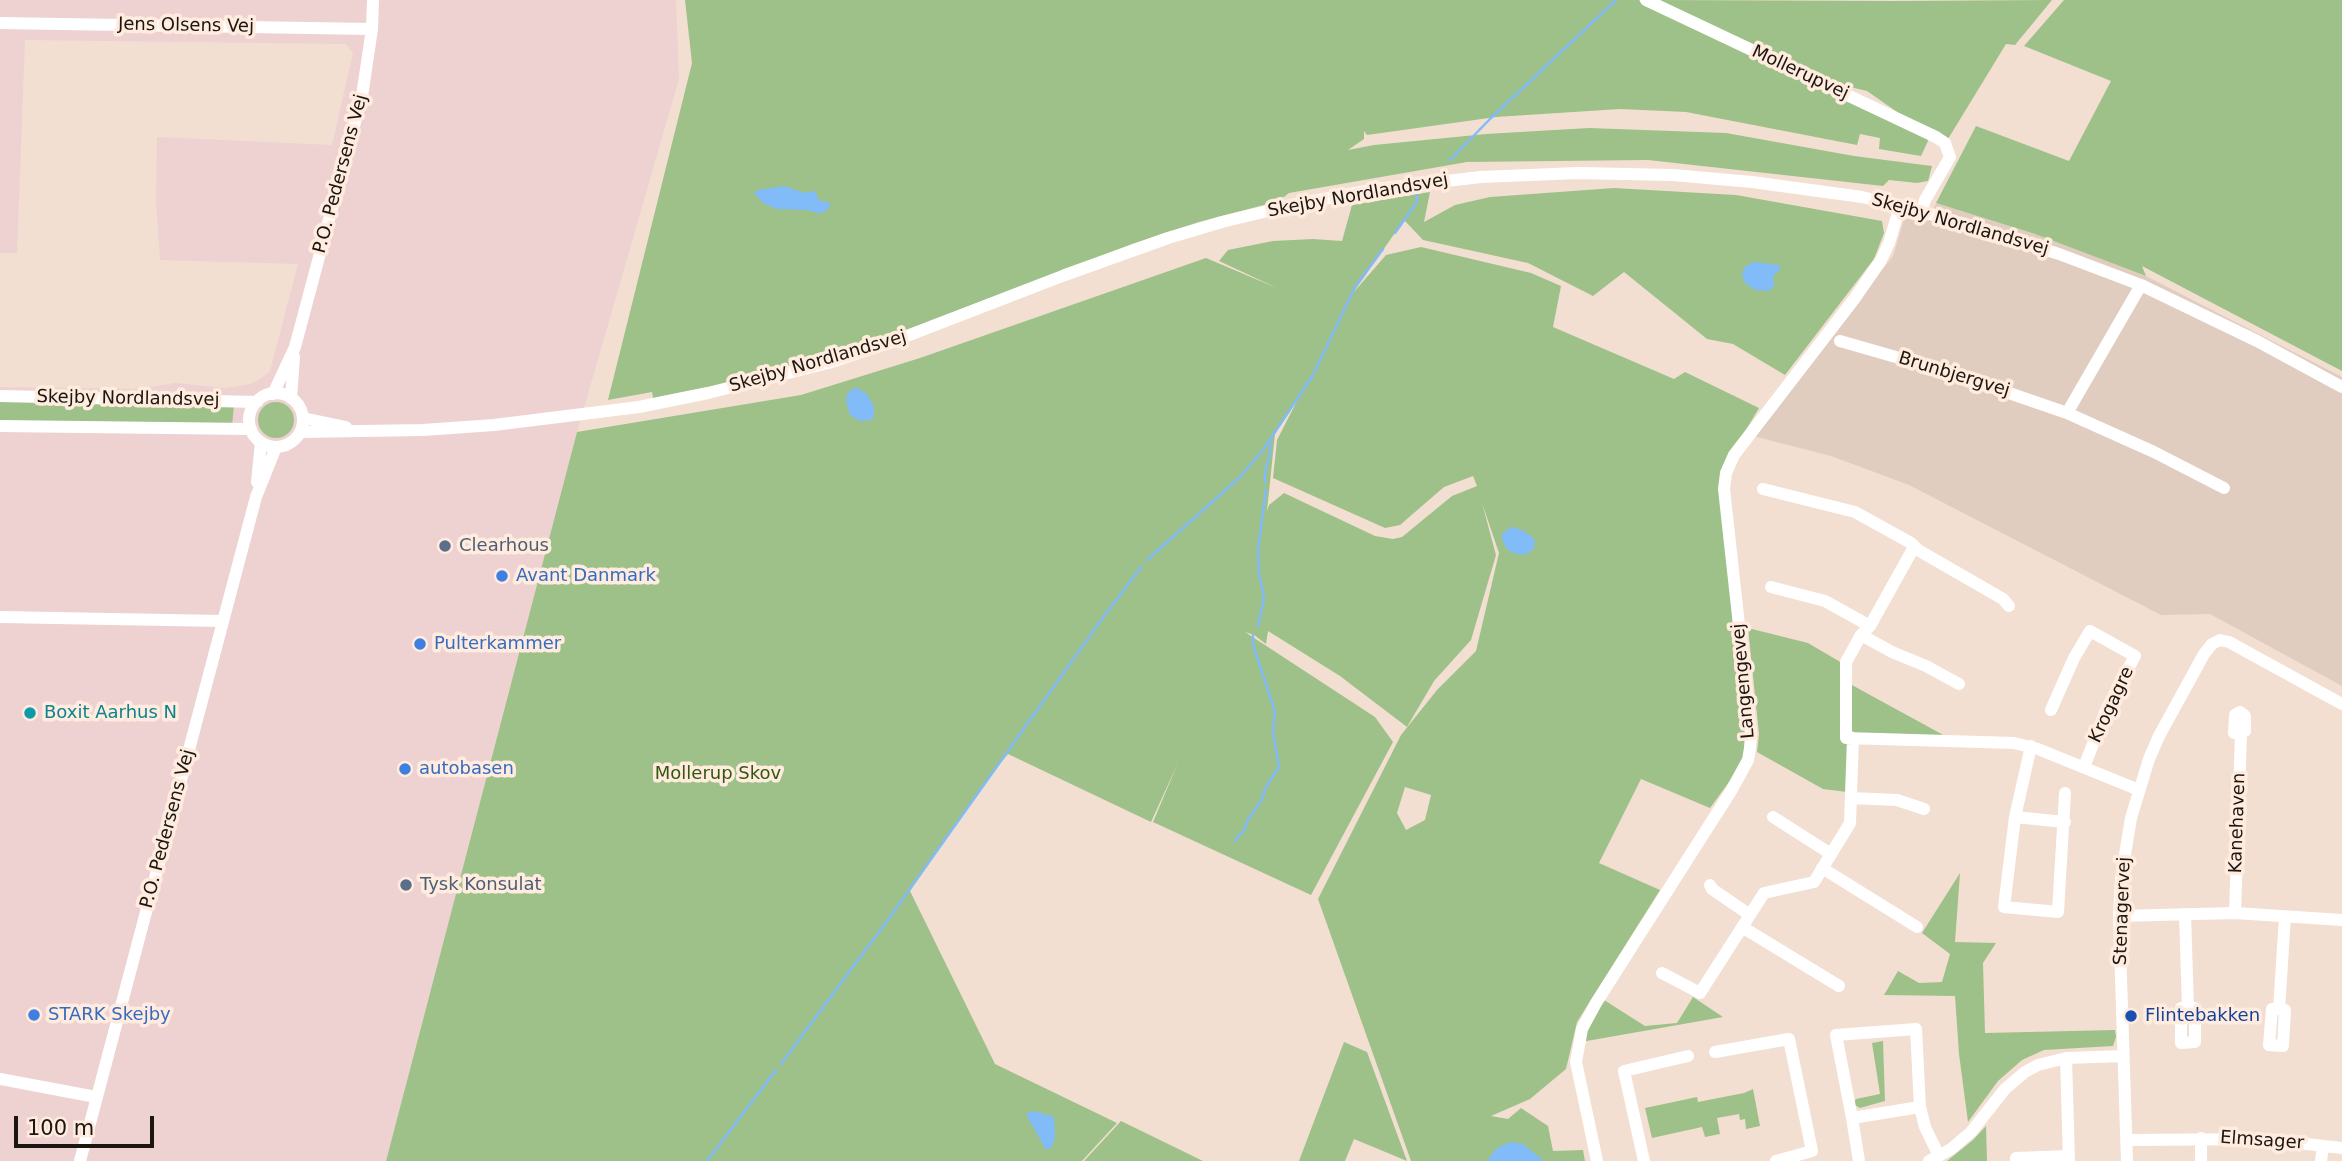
<!DOCTYPE html>
<style>
body{margin:0}
#map{position:relative;width:2342px;height:1161px;overflow:hidden;background:#f2dfd1;font-family:"DejaVu Sans",sans-serif}
canvas{display:block}
.scale{position:absolute;left:14px;top:1116px;width:140px;height:32px;box-sizing:border-box;border:4px solid #1c1611;border-top:0;padding-left:9px;font-size:21px;line-height:24px;white-space:nowrap;color:#1c1611;-webkit-text-stroke:5px #ffecde;paint-order:stroke}
</style>
<div id="map">
<canvas width="2342" height="1161"></canvas>
<div class="scale">100 m</div>
</div>
<script>
const c = document.querySelector('canvas').getContext('2d');
c.lineJoin = 'round';
function fill(path, color) {
  c.fillStyle = color;
  c.fill(path, 'evenodd');
}
function toPath(rows) {
  const path = new Path2D();
  for (const r of rows) {
    if (r.length === 3) {
      path.moveTo(r[0] + r[2], r[1]);
      path.arc(r[0], r[1], r[2], 0, 2 * Math.PI);
      continue;
    }
    path.moveTo(r[0], r[1]);
    for (let i = 2; i < r.length; i += 2) path.lineTo(r[i], r[i + 1]);
  }
  return path;
}
function stroke(path, color, width, dash) {
  c.strokeStyle = color;
  c.lineWidth = width;
  c.lineCap = dash ? 'butt' : 'round';
  c.setLineDash(dash || []);
  c.stroke(path);
}
function drawText(font, color, halo, rows, align = 'center') {
  c.font = font + ' "DejaVu Sans",sans-serif';
  c.lineWidth = 7;
  c.setLineDash([]);
  c.textBaseline = 'middle';
  c.strokeStyle = halo;
  c.fillStyle = color;
  for (const [text, x, y, turn = 0] of rows) {
    c.save();
    c.translate(x, y);
    c.rotate((+turn || 0) * Math.PI / 180);
    c.textAlign = isNaN(turn) ? turn : align;
    if (halo) c.strokeText(text, 0, 0);
    c.fillText(text, 0, 0);
    c.restore();
  }
}
fill(toPath([
 [0,0,676,0,679,79,577,432,386,1161,0,1161,0,387,138,389,175,383,226,388,251,384,260,379,270,371,298,264,160,260,156,201,157,137,332,145,353,53,346,44,25,40,17,253,0,253]
]), '#edd2d1');
fill(toPath([
 [1936,203,2035,234,2146,276,2342,377,2342,686,2210,614,2161,615,1909,485,1831,456,1753,436,1893,256,1905,216,1929,221]
]), '#e1cdc0');
fill(toPath([
 [685,0,1639,0,1642,4,1927,138,1928,141,1921,156,1879,149,1880,138,1860,134,1857,145,1686,112,1620,109,1496,117,1367,135,1364,131,1364,139,1348,150,1374,145,1486,134,1589,128,1726,133,1854,156,1932,166,1928,181,1917,183,1889,180,1883,186,1648,160,1467,162,1289,193,1279,201,1199,222,1132,244,906,330,837,353,714,386,653,398,652,392,608,400,692,63],
 [1658,0,1895,1,2052,0,2015,45,2006,44,1948,139,1900,114,1867,91,1829,82],
 [2064,0,2342,0,2342,371,2142,266,2146,276,2035,234,1936,203,1976,126,2069,161,2111,81,2024,46],
 [1614,188,1736,195,1882,221,1884,233,1874,259,1785,375,1733,344,1707,339,1624,272,1593,296,1528,263,1423,240,1404,220,1353,293,1386,255,1421,247,1531,273,1561,286,1553,327,1674,379,1685,372,1759,408,1722,470,1746,735,1745,752,1740,767,1710,808,1641,779,1599,863,1660,890,1577,1022,1566,1069,1530,1099,1491,1116,1508,1119,1521,1108,1548,1126,1553,1151,1583,1150,1585,1161,1411,1161,1318,899,1401,735,1437,690,1476,651,1499,553,1482,503,1496,555,1471,640,1434,681,1407,727,1340,676,1268,631,1266,644,1254,635,1245,632,1375,717,1393,742,1311,895,1153,822,1178,763,1151,822,1008,754,993,772,910,891,995,1064,1117,1123,1082,1161,386,1161,577,432,801,395,920,358,1206,258,1277,288,1219,261,1228,250,1273,241,1313,239,1342,241,1352,205,1430,192,1424,222,1455,205,1490,197],
 [1298,399,1277,440,1273,478,1385,528,1400,525,1444,487,1473,476,1477,486,1452,496,1402,537,1393,539,1375,536,1284,493,1269,505,1267,511,1275,434],
 [1405,787,1431,795,1425,820,1406,830,1397,813],
 [0,400,234,404,232,427,0,423],
 [276,420,18],
 [1748,628,1808,643,1842,663,1850,742,1847,792,1823,789,1757,752,1759,734],
 [1850,684,1947,737,1857,735,1849,728],
 [1960,873,1955,942,1996,943,1983,963,1985,1033,2115,1030,2116,1037,2113,1046,2044,1050,2022,1060,1998,1081,1968,1122,1959,1054,1955,996,1884,995,1898,971,1919,983,1942,982,1950,954,1922,933],
 [1693,997,1723,1017,1581,1042,1604,1000,1645,1026,1677,1023],
 [1883,1041,1885,1101,1860,1108,1853,1104,1856,1099,1880,1094,1872,1043],
 [1344,1042,1367,1052,1407,1161,1354,1139,1345,1161,1299,1161],
 [1753,1089,1760,1126,1746,1129,1745,1119,1740,1120,1739,1114,1717,1118,1720,1134,1705,1137,1702,1127,1652,1138,1645,1108,1697,1097,1698,1102,1744,1093],
 [1121,1121,1203,1161,1084,1161],
 [1986,1126,1987,1161,1947,1161,1973,1140]
]), '#9ec189');
fill(toPath([
 [784,186,805,193,815,191,819,200,830,203,829,208,821,214,807,210,777,209,763,203,754,193,758,190],
 [1754,262,1779,265,1780,270,1773,276,1774,286,1769,291,1755,290,1744,282,1742,273,1746,266],
 [855,387,867,394,874,407,874,417,871,420,860,421,850,415,846,401,847,394],
 [1511,527,1522,530,1533,538,1535,541,1533,550,1524,555,1513,553,1506,548,1502,539,1502,534],
 [1034,1111,1054,1117,1055,1137,1052,1147,1046,1150,1026,1114],
 [1511,1142,1523,1144,1544,1161,1487,1161,1497,1148]
]), '#81bbf8');
stroke(toPath([
 [1450,160,1491,118,1616,0],
 [1395,233,1417,202,1417,194],
 [1265,483,1265,471,1270,454,1270,441],
 [1147,560,1240,477,1263,450,1313,375,1355,287,1383,249],
 [1258,626,1264,597,1259,574,1258,550,1266,489],
 [1235,841,1245,829,1247,821,1261,801,1266,787,1279,767,1273,733,1275,712,1253,644,1253,635],
 [781,1064,887,921,1099,623,1142,566],
 [707,1161,776,1070]
]), '#81bbf8', 2.5);
stroke(toPath([
 [1646,0,1936,137,1945,143,1950,157,1925,200,1921,211],
 [0,23,372,29],
 [1840,341,1948,372,2067,413,2154,452,2224,488],
 [276,420,27],
 [273,394,295,347,362,96,372,29,373,0],
 [0,396,257,402],
 [291,398,294,357],
 [2067,413,2141,285],
 [303,418,346,427],
 [0,426,251,429],
 [301,432,423,430,494,425,639,407,708,393,828,363,894,341,1065,275,1168,238,1222,222,1292,205,1377,189,1481,177,1577,173,1673,175,1752,182,1862,197,1921,211,2059,254,2141,285,2257,341,2342,387],
 [257,482,261,442],
 [1763,489,1855,512,1911,543,1918,550,2003,599,2009,606],
 [1914,547,1870,626,1861,635,1846,662,1846,738,2014,743,2038,749,2139,790],
 [1771,587,1825,601,1870,626],
 [0,617,223,621],
 [1861,635,1892,652,1926,666,1959,684],
 [2051,710,2074,658,2090,631,2135,656,2107,708,2084,767],
 [2031,746,2015,817,2004,907,2058,912,2065,793],
 [1851,798,1897,800,1924,809],
 [1773,817,1831,854],
 [2015,817,2065,822],
 [1822,868,1917,927],
 [1710,885,1712,889,1750,915],
 [2235,913,2241,733,2245,731,2245,716,2240,712,2235,715,2234,733,2241,733],
 [2185,914,2188,1008,2181,1008,2181,1043,2195,1042,2195,1008,2188,1008],
 [2119,916,2235,913,2342,920],
 [1742,927,1839,986],
 [1662,973,1700,993,1764,893,1814,882,1850,823,1853,738],
 [2279,1009,2285,1010,2283,1046,2269,1045,2272,1009,2279,1009,2285,917],
 [1715,1052,1789,1039,1812,1151,1776,1161],
 [2066,1058,2069,1161],
 [0,1079,96,1097],
 [1920,1107,1852,1118,1836,1035,1916,1029,1920,1107,1925,1127,1939,1156],
 [1852,1118,1859,1161],
 [2201,1138,2201,1161],
 [2126,1140,2263,1139,2342,1148],
 [80,1161,256,497,276,447],
 [1597,1161,1576,1062,1582,1029,1596,1003,1731,791,1748,760,1750,748,1751,734,1724,489,1726,473,1734,455,1855,298,1881,260,1889,243,1900,206],
 [1644,1161,1624,1071,1688,1056],
 [1929,1161,1951,1149,1971,1132,2005,1089,2025,1072,2038,1065,2066,1058,2123,1056],
 [2016,1161,2016,1158,2068,1156],
 [2127,1161,2119,916,2121,879,2131,818,2149,759,2159,736,2204,654,2212,644,2220,640,2229,642,2342,704],
 [2321,1161,2323,1146]
]), '#fff', 12);
for (const [x, y, r, color] of [
 [445,546,7,"#5c6f8a"],
 [502,576,7,"#3f7fe0"],
 [420,644,7,"#3f7fe0"],
 [30,713,7,"#0f9aa8"],
 [405,769,7,"#3f7fe0"],
 [406,885,7,"#5c6f8a"],
 [34,1015,7,"#3f7fe0"],
 [2131,1016,7,"#1a4fb4"]
]) {
  const dot = new Path2D();
  dot.arc(x, y, r, 0, 2 * Math.PI);
  c.fillStyle = color;
  c.fill(dot);
  stroke(dot, '#ffecde', 2.5);
}
drawText('18px', '#1c1611', '#ffecde', [
 ["Jens Olsens Vej",186,26,1],
 ["Mollerupvej",1800,73,25],
 ["P.O. Pedersens Vej",341,174,-75],
 ["Skejby Nordlandsvej",1358,196,-10],
 ["Skejby Nordlandsvej",1960,225,16],
 ["Skejby Nordlandsvej",818,362,-16],
 ["Brunbjergvej",1954,375,17],
 ["Skejby Nordlandsvej",128,399,1],
 ["Langengevej",1744,681,-95],
 ["Krogagre",2112,705,-65],
 ["Kanehaven",2238,823,-88],
 ["P.O. Pedersens Vej",168,829,-75],
 ["Stenagervej",2123,911,-88],
 ["Elmsager",2262,1141,4]
]);
drawText('18px', '#4e5e75', '#ffecde', [
 ["Clearhous",459,546],
 ["Tysk Konsulat",420,885]
], 'left');
drawText('18px', '#366cbe', '#ffecde', [
 ["Avant Danmark",516,576],
 ["Pulterkammer",434,644],
 ["autobasen",419,769],
 ["STARK Skejby",48,1015]
], 'left');
drawText('18px', '#0d838f', '#ffecde', [
 ["Boxit Aarhus N",44,713]
], 'left');
drawText('18px', '#31580e', '#ffecde', [
 ["Mollerup Skov",718,774]
]);
drawText('18px', '#164399', '#ffecde', [
 ["Flintebakken",2145,1016]
], 'left');
</script>
